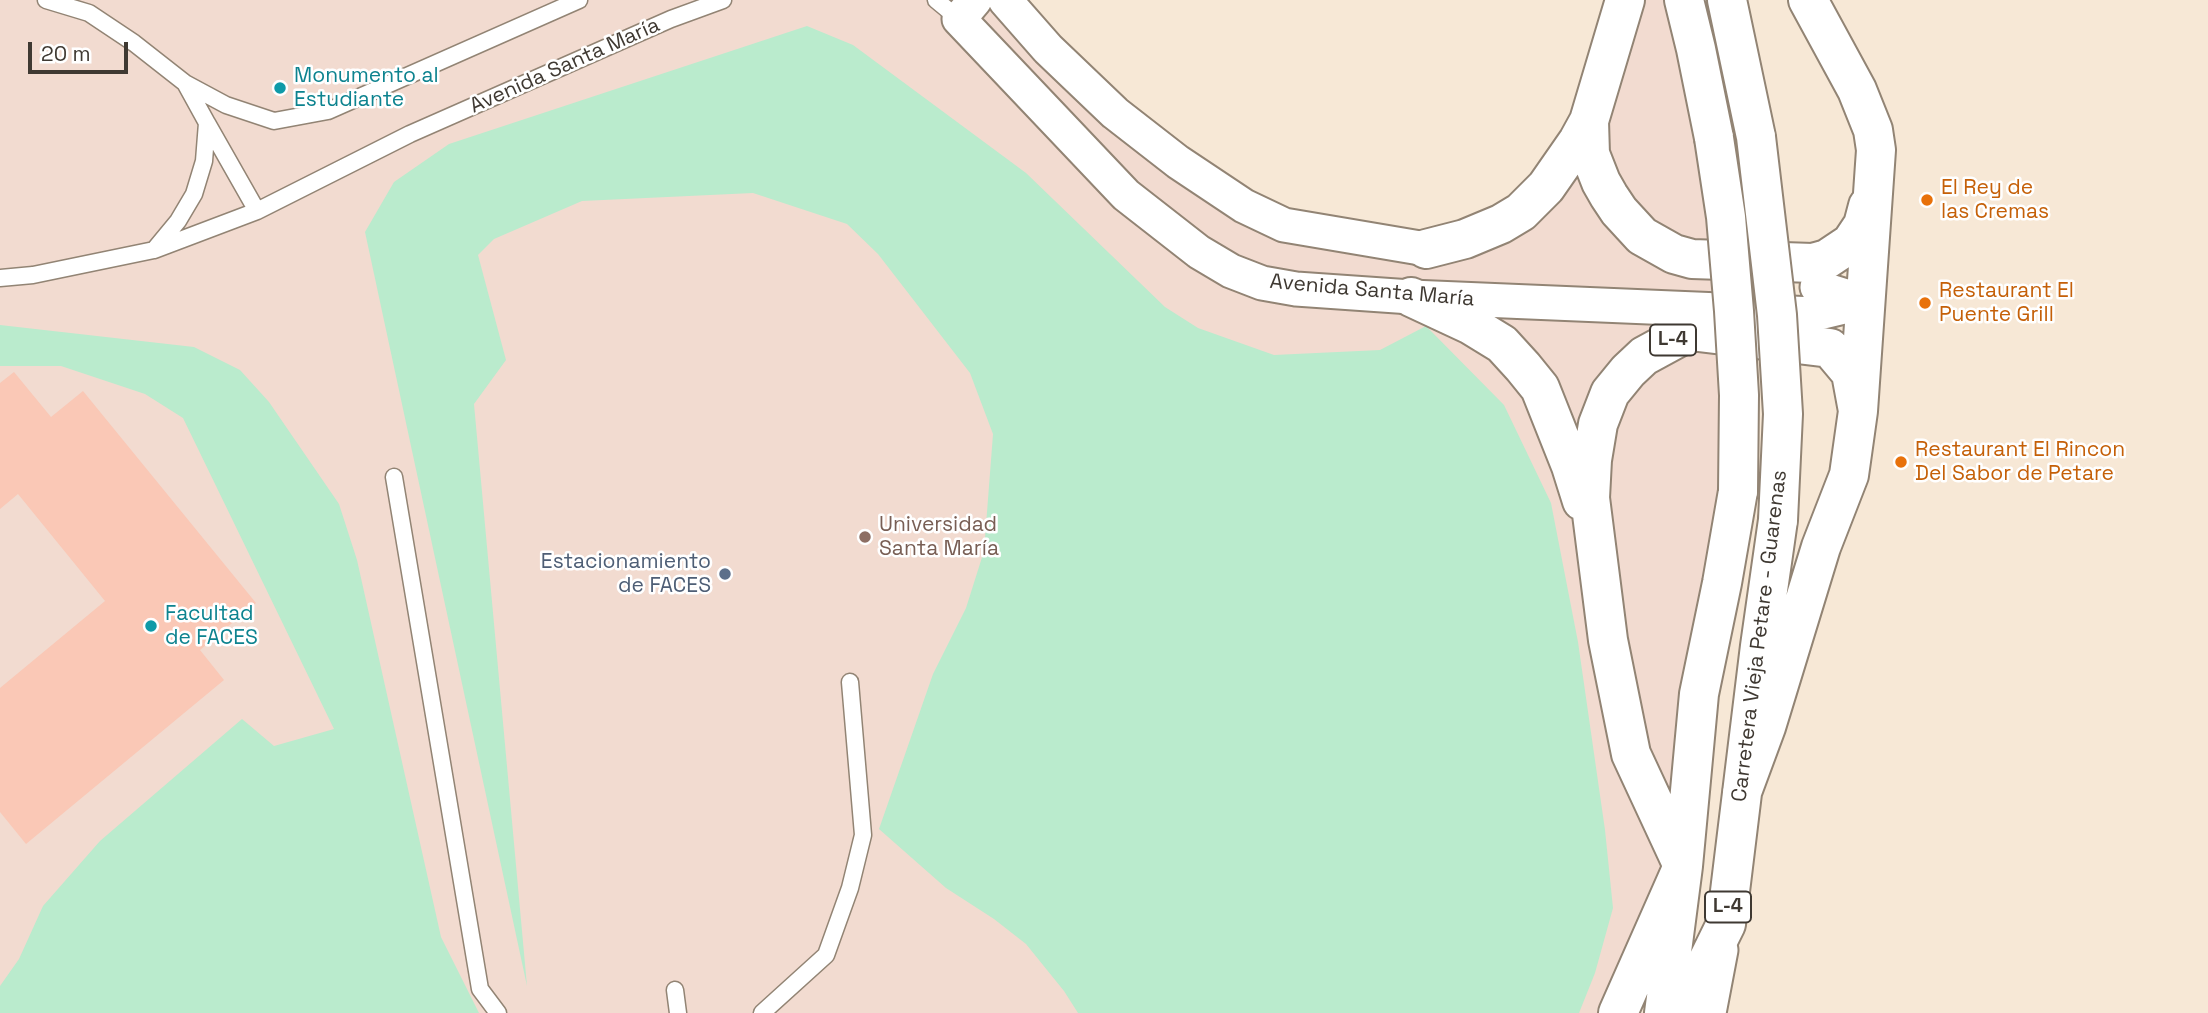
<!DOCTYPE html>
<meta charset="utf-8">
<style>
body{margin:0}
#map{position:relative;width:2208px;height:1013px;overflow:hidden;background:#f7e8d6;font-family:"Space Grotesk",sans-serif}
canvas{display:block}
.scale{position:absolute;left:28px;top:42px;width:100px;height:32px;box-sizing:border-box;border:4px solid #3f3932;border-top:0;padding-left:9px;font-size:21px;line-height:24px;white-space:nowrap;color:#3f3932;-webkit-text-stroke:5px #fff;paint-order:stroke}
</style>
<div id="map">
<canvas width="2208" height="1013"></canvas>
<div class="scale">20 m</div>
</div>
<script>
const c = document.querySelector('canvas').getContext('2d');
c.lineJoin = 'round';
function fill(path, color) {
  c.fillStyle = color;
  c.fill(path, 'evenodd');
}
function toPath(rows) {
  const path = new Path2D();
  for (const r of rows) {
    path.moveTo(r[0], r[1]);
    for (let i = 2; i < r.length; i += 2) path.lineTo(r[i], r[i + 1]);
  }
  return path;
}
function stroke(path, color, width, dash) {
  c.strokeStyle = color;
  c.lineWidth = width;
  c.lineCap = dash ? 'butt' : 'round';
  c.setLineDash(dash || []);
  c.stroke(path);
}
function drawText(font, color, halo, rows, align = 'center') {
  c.font = font + ' "Space Grotesk",sans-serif';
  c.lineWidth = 5;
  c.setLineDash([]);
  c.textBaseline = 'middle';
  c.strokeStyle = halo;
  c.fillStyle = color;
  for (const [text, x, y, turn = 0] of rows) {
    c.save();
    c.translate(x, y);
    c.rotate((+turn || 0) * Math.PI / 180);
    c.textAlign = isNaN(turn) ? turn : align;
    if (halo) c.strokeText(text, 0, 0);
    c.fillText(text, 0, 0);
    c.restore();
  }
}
fill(toPath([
 [0,0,1005,0,1244,206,1426,249,1535,200,1625,0,1684,0,1739,395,1683,866,1618,1013,0,1013]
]), '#f2dbd0');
fill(toPath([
 [807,26,853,45,1026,173,1165,307,1198,328,1274,355,1380,350,1426,326,1504,405,1551,503,1578,642,1605,830,1613,908,1595,973,1579,1013,1078,1013,1064,991,1026,944,994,919,946,888,879,829,933,674,966,608,984,551,993,434,970,373,878,254,847,224,753,193,582,201,494,239,478,255,506,360,474,404,527,986,365,232,394,182,449,144],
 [0,325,194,347,240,370,269,402,339,504,357,560,441,937,479,1013,0,1013,0,986,19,959,43,906,100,841,242,719,274,746,334,729,183,418,145,394,61,366,0,366]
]), '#baebcd');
fill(toPath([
 [14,372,51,417,83,391,256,603,200,650,224,680,26,844,0,812,0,688,105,601,18,494,0,509,0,383]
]), '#fac8b6');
const service = toPath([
 [936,0,959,19],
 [185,83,226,105,274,121,328,111,579,0],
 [207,123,257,211],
 [154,250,257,211,410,134,671,19,723,0],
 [0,278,33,275,154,250,178,221,194,194,204,161,207,123,185,83,134,43,89,13,46,0],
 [394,477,480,989,498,1013],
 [675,990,678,1013],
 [762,1013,826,955,850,888,863,835,850,682]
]);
const minor = toPath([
 [975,0,959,19,1126,195,1199,252,1231,271,1262,283,1296,289,1411,297,1815,314,1865,302],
 [1005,0,1048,49,1115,113,1178,162,1244,206,1284,225,1426,249],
 [1817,287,1865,302],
 [1709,1013,1721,950]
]);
const primary = toPath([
 [1684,0,1696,49,1714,138],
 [1727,0,1756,137],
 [1589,121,1590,154,1601,182,1609,196,1619,211,1642,236,1674,254,1692,259,1813,263,1827,259,1851,243,1863,225,1868,206],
 [1426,249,1465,239,1501,224,1521,212,1546,187,1578,141,1589,121,1625,0],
 [1411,297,1471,325,1502,344,1523,367,1540,388,1571,466,1582,501],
 [1742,792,1766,727,1821,547,1849,475,1858,411,1876,150,1873,130,1857,90,1808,0],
 [1618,1013,1683,866,1699,694,1722,583,1738,491],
 [1664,1013,1683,866,1631,754,1608,640,1590,498,1592,460,1598,424,1610,393,1628,371,1644,356,1690,331,1830,348,1851,373,1858,411],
 [1682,1013,1726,924,1760,646,1778,520]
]);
stroke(service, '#928474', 19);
stroke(minor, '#928474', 37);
stroke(primary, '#928474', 42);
stroke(service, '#fff', 16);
stroke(minor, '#fff', 33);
stroke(primary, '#fff', 38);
const primaryBridge = toPath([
 [1756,137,1777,315,1783,414,1778,520],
 [1714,138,1726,217,1734,311,1739,395,1738,491]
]);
stroke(primaryBridge, '#928474', 42, []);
stroke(primaryBridge, '#fff', 38);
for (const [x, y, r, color] of [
 [280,88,7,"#0f9aa8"],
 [1927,200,7,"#e8710a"],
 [1925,303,7,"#e8710a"],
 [1901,462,7,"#e8710a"],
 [865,537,7,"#8d6e63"],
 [725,574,7,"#5c6f8a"],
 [151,626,7,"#0f9aa8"]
]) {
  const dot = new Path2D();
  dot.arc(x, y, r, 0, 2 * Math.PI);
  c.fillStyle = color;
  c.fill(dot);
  stroke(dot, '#fff', 2.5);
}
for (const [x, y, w] of [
 [1673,340,46],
 [1728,907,46]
]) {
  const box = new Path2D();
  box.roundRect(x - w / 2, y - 15.5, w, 31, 5);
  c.fillStyle = '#fff';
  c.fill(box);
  stroke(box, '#3f3932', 2);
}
drawText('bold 19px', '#3f3932', null, [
 ["L-4",1673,340],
 ["L-4",1728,907]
]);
drawText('21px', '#3f3932', '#fff', [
 ["Avenida Santa María",565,66,-24],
 ["Avenida Santa María",1372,291,5],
 ["Carretera Vieja Petare - Guarenas",1760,636,-83]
]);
drawText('21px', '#0d838f', '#fff', [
 ["Monumento al",294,76],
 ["Estudiante",294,100],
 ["Facultad",165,614],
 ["de FACES",165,638]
], 'left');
drawText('21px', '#c56008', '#fff', [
 ["El Rey de",1941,188],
 ["las Cremas",1941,212],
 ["Restaurant El",1939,291],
 ["Puente Grill",1939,315],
 ["Restaurant El Rincon",1915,450],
 ["Del Sabor de Petare",1915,474]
], 'left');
drawText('21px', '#785e54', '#fff', [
 ["Universidad",879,525],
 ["Santa María",879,549]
], 'left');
drawText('21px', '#4e5e75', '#fff', [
 ["Estacionamiento",711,562],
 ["de FACES",711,586]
], 'right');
</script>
